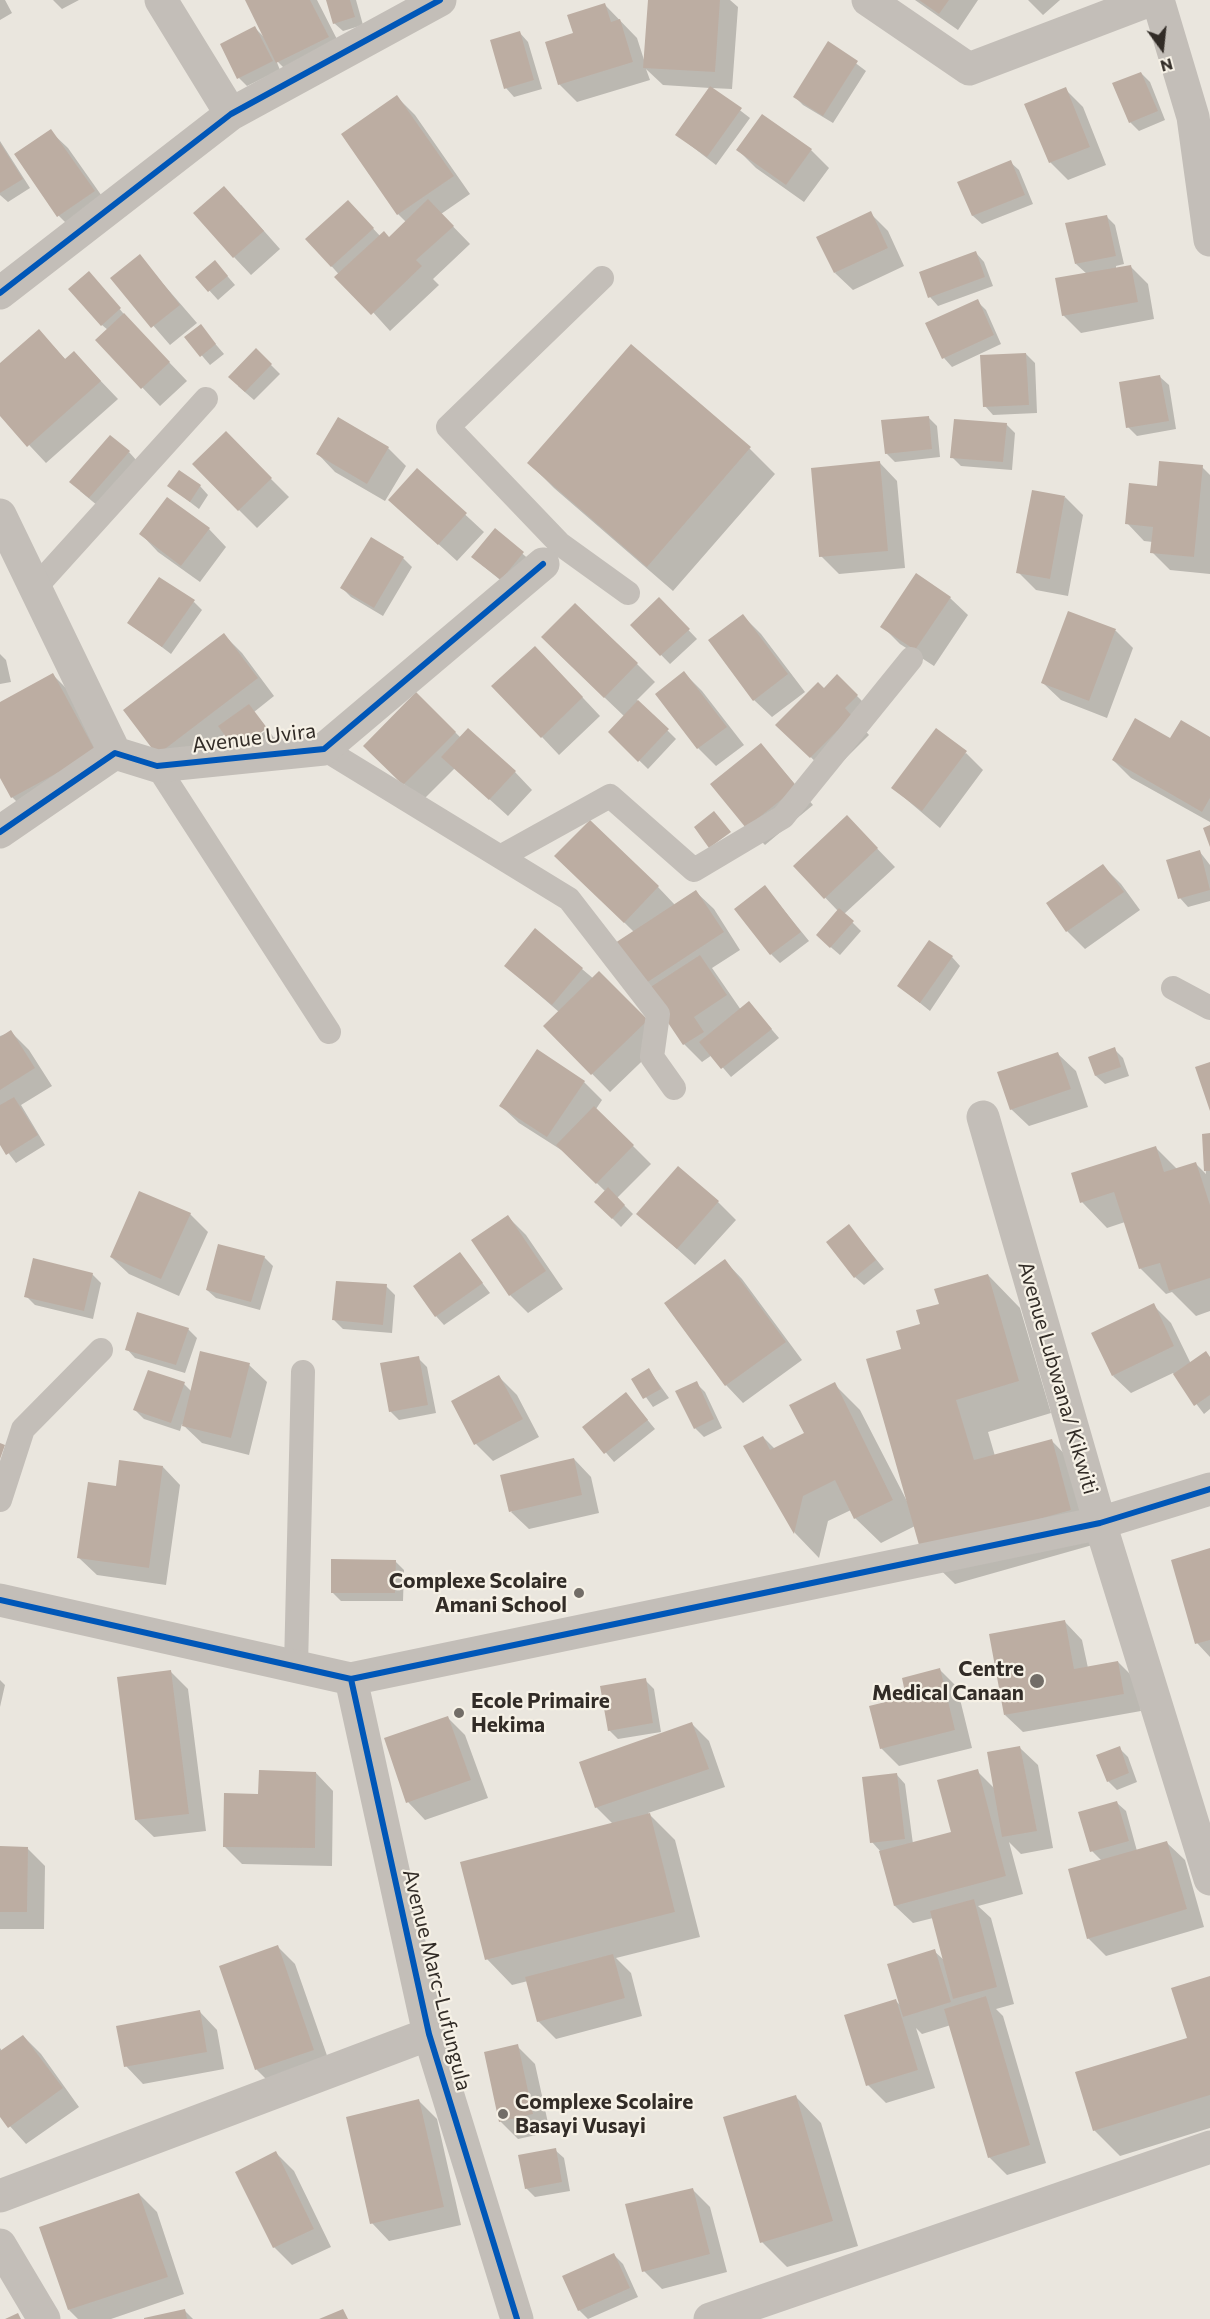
<!DOCTYPE html>
<style>
body{margin:0}
#map{position:relative;width:1210px;height:2319px;overflow:hidden;background:#eae6de;font-family:Commissioner,sans-serif}
canvas{display:block}
.north{position:absolute;left:1132px;top:18px;width:60px;height:60px;-webkit-text-stroke:4px #f6f1e6;paint-order:stroke;rotate:165deg;font-size:16px;font-weight:700;line-height:24px;text-align:center;color:#322c27}
.north::after{content:'';display:block;margin:auto;width:21px;height:27px;background:#322c27;clip-path:polygon(50% 0,100% 100%,50% 72%,0 100%)}
</style>
<div id="map">
<canvas width="1210" height="2319"></canvas>
<div class="north">N</div>
</div>
<script>
const c = document.querySelector('canvas').getContext('2d');
c.lineJoin = 'round';
function fill(path, color) {
  c.fillStyle = color;
  c.fill(path, 'evenodd');
}
function toPath(rows) {
  const path = new Path2D();
  for (const r of rows) {
    path.moveTo(r[0], r[1]);
    for (let i = 2; i < r.length; i += 2) path.lineTo(r[i], r[i + 1]);
  }
  return path;
}
function stroke(path, color, width, dash) {
  c.strokeStyle = color;
  c.lineWidth = width;
  c.lineCap = dash ? 'butt' : 'round';
  c.setLineDash(dash || []);
  c.stroke(path);
}
function drawText(font, color, halo, rows, align = 'center') {
  c.font = font + ' Commissioner,sans-serif';
  c.lineWidth = 4.5;
  c.setLineDash([]);
  c.textBaseline = 'middle';
  c.strokeStyle = halo;
  c.fillStyle = color;
  for (const [text, x, y, turn = 0] of rows) {
    c.save();
    c.translate(x, y);
    c.rotate((+turn || 0) * Math.PI / 180);
    c.textAlign = isNaN(turn) ? turn : align;
    if (halo) c.strokeText(text, 0, 0);
    c.fillText(text, 0, 0);
    c.restore();
  }
}
fill(toPath([
 [0,0,5,0,12,13,0,20],
 [53,0,79,0,62,9],
 [249,0,317,0,345,55,295,79,276,60,280,70,247,86,239,78,255,28,265,38],
 [327,0,356,0,363,25,343,31,334,23],
 [649,0,730,0,738,7,732,89,711,88,750,118,716,165,677,135,710,88,663,85,646,69,650,80,577,102,559,84,574,34,605,5,637,38,645,63],
 [915,0,978,0,958,30],
 [1028,0,1060,0,1043,15],
 [520,33,528,42,542,89,514,97,506,88],
 [829,43,866,71,833,123,803,105,795,97],
 [1141,73,1150,82,1165,120,1139,131,1130,122],
 [1065,89,1083,107,1106,165,1068,180,1050,162],
 [397,97,415,115,470,194,441,214,470,244,433,279,439,285,390,331,307,239,357,211,380,236,389,238,406,222,398,214],
 [763,116,811,150,829,168,804,202,756,168,738,150],
 [50,131,68,148,111,209,76,233,59,216],
 [0,141,30,188,8,202,0,195],
 [1010,162,1019,170,1033,204,982,224,973,216,959,183],
 [241,205,280,249,251,275,234,257],
 [870,213,888,231,904,266,853,290,835,273],
 [1106,216,1115,225,1124,264,1116,266,1116,269,1130,266,1148,284,1154,319,1081,333,1063,315,1087,274,1076,264],
 [976,253,984,262,993,286,938,306,930,297],
 [139,256,197,323,170,345,112,278],
 [223,271,235,285,218,300,197,277],
 [97,282,128,319,187,381,160,406,97,340,108,330,102,325],
 [977,301,986,310,1001,344,952,367,944,358],
 [200,326,224,354,210,365,186,337],
 [39,331,66,360,74,353,118,399,46,463,0,414,0,365],
 [631,346,750,449,775,474,673,591,554,488,529,463],
 [256,350,280,374,254,400,238,386],
 [1026,354,1035,363,1037,413,993,415,985,406],
 [1160,377,1169,385,1176,429,1137,436,1128,427],
 [928,417,937,426,940,457,895,462,886,453],
 [1006,424,1015,433,1012,470,961,466,952,457],
 [226,434,289,497,257,528,194,465],
 [388,448,406,466,385,501,335,472,318,454],
 [129,452,137,461,98,506,80,491],
 [880,463,897,481,905,568,839,574,821,556],
 [1202,467,1210,475,1210,574,1170,570,1152,552,1153,542,1144,541,1127,523,1159,487],
 [417,470,484,532,457,561,390,500],
 [169,486,200,486,208,495,199,509],
 [1065,497,1083,515,1068,596,1036,590,1018,572],
 [209,529,226,547,200,582,158,552,141,534],
 [495,530,532,562,510,588,482,565],
 [403,558,412,567,383,616,351,597,342,588],
 [950,598,968,615,934,666,900,644,882,626],
 [659,599,697,639,670,664,632,625],
 [194,602,202,610,171,654,129,622],
 [1069,613,1116,631,1133,648,1107,718,1061,700,1043,683],
 [743,616,761,634,805,692,772,717,754,700],
 [224,635,242,653,274,696,254,712,266,727,236,749,225,734,175,771,158,754],
 [0,654,6,660,11,682,0,684],
 [560,655,637,664,655,682,637,700,676,739,648,769,610,732,625,717],
 [553,666,600,716,559,755,542,737],
 [684,673,702,691,744,745,716,766,698,748],
 [53,675,71,693,113,770,29,814,12,797,0,775,0,704],
 [837,676,874,713,861,726,869,735,829,775,778,725,824,690],
 [416,694,461,738,515,772,532,790,508,816,455,768,422,801,383,764],
 [268,729,274,738,238,751],
 [1210,739,1210,822,1131,778,1113,760,1171,740],
 [761,745,813,805,765,845,747,827],
 [966,753,983,770,940,828,893,788],
 [864,835,895,867,844,914,861,931,840,955,826,943,838,911,795,866],
 [1200,852,1210,865,1210,901,1188,907,1180,898],
 [556,855,658,887,675,905,696,892,714,909,740,950,712,968,741,1010,749,1003,779,1038,731,1077,712,1055,702,1062,684,1044,648,990,634,932],
 [1103,866,1121,884,1140,910,1085,949,1067,931,1048,904],
 [765,887,809,941,780,963,771,954],
 [952,957,960,966,930,1011,899,986],
 [506,966,582,969,665,1039,610,1092,545,1026,559,1012],
 [11,1032,29,1050,52,1086,21,1105,45,1145,16,1163,0,1142,0,1036],
 [1114,1049,1123,1058,1129,1076,1105,1084,1096,1076,1090,1058],
 [1058,1054,1076,1071,1088,1107,1029,1126,1011,1109],
 [584,1082,602,1100,596,1109,651,1164,617,1198,633,1214,621,1227,596,1202,606,1192,566,1153,519,1123,501,1106],
 [1203,1135,1210,1135,1210,1311,1196,1316,1172,1292,1166,1294,1140,1268,1125,1222,1107,1228,1082,1202,1156,1148,1178,1170,1196,1164,1206,1174],
 [718,1202,736,1220,695,1265,638,1214],
 [190,1214,208,1232,179,1296,129,1274,111,1257],
 [508,1217,526,1235,563,1289,528,1313,510,1295,473,1241],
 [849,1226,884,1269,864,1285,855,1277],
 [460,1254,490,1293,444,1325,436,1316],
 [264,1257,273,1266,260,1310,216,1298,207,1290],
 [725,1261,742,1279,802,1360,743,1403,726,1385],
 [92,1274,101,1283,93,1319,35,1305,26,1296],
 [988,1275,1020,1308,1051,1413,988,1432,995,1456,1051,1440,1083,1473,1103,1542,955,1584,922,1552,915,1526,881,1543,855,1518,851,1510,828,1521,819,1558,795,1533,745,1446,763,1437,775,1449,806,1434,834,1384,860,1410,910,1507,903,1350,941,1305],
 [386,1286,395,1295,392,1333,343,1329,334,1320],
 [1153,1305,1171,1323,1191,1364,1210,1357,1210,1409,1204,1414,1173,1373,1131,1393,1113,1376],
 [188,1329,197,1338,185,1373,135,1358,127,1349],
 [418,1358,427,1367,436,1413,399,1420,390,1411],
 [249,1365,267,1382,249,1455,202,1443,182,1424,180,1431,144,1419,135,1410,184,1384,192,1392],
 [649,1370,669,1398,653,1407,633,1379],
 [499,1377,517,1395,539,1437,493,1461,476,1444],
 [696,1383,705,1392,722,1428,704,1437,695,1428],
 [626,1394,655,1429,614,1462,584,1427],
 [574,1459,591,1477,599,1513,529,1529,511,1512],
 [163,1467,180,1485,166,1585,97,1575,79,1558,117,1488],
 [1210,1550,1210,1657,1197,1643],
 [395,1561,404,1570,403,1601,341,1601,332,1592],
 [1065,1622,1082,1640,1088,1668,1118,1662,1136,1680,1141,1711,1023,1732,1005,1715],
 [940,1670,957,1687,972,1748,899,1766,881,1748,908,1698],
 [170,1671,188,1689,206,1831,154,1837,136,1820],
 [0,1680,5,1685,0,1707],
 [645,1680,654,1689,661,1732,618,1739,609,1730],
 [447,1717,465,1735,488,1798,425,1820,408,1802],
 [692,1724,709,1741,725,1787,648,1813,675,1840,700,1937,616,1958,631,1973,642,2016,556,2039,538,2021,528,1981,512,1985,487,1959,613,1824,596,1807],
 [1020,1748,1038,1765,1053,1848,1021,1854,1009,1842,1023,1894,978,1906,991,1918,1014,2004,996,2009,1003,2016,1046,2163,1007,2175,989,2157,951,2025,922,2034,916,2028,935,2088,886,2103,868,2085,895,2000,901,2006,934,1951,945,1961,933,1918,913,1923,895,1906,881,1852,872,1842,897,1775,905,1784,913,1844,952,1833,977,1771,995,1789],
 [1119,1748,1128,1757,1137,1782,1117,1790,1108,1781],
 [316,1773,333,1791,332,1866,242,1864,224,1846,260,1795],
 [1117,1803,1126,1811,1137,1851,1167,1843,1185,1860,1204,1927,1106,1956,1088,1938,1102,1861,1092,1851],
 [0,1848,27,1848,45,1866,44,1929,0,1929],
 [278,1947,295,1964,331,2067,274,2087,256,2069],
 [1210,1978,1210,2128,1120,2156,1094,2130,1189,2039],
 [200,2012,217,2030,224,2069,143,2084,126,2066],
 [23,2036,41,2054,79,2107,26,2144,0,2115,0,2048,2,2051],
 [517,2046,535,2064,550,2132,518,2139,500,2121],
 [796,2097,821,2123,858,2246,787,2267,762,2242],
 [419,2101,437,2119,461,2225,389,2241,372,2223],
 [555,2150,564,2158,570,2191,535,2197,526,2188],
 [276,2153,294,2171,331,2247,292,2265,274,2247],
 [692,2189,710,2207,727,2272,662,2289,644,2271],
 [139,2194,157,2212,184,2294,111,2319,78,2319,69,2310],
 [614,2255,623,2264,638,2297,588,2319,579,2310],
 [185,2311,193,2319,146,2319]
]), '#0003');
fill(toPath([
 [245,0,310,0,329,37,276,63],
 [326,0,350,0,355,17,333,24],
 [648,0,720,0,715,72,643,68],
 [919,0,949,0,939,14],
 [605,3,611,22,620,19,633,62,558,85,545,42,573,33,567,15],
 [255,26,273,61,237,79,220,44],
 [520,31,534,80,504,89,490,40],
 [828,41,858,61,823,116,793,97],
 [1141,72,1158,111,1129,123,1112,83],
 [710,86,742,108,707,157,675,135],
 [1066,87,1090,147,1049,163,1024,104],
 [397,95,454,176,397,215,341,134],
 [762,114,812,149,786,185,736,150],
 [51,129,95,191,57,217,14,154],
 [0,143,23,179,0,193],
 [1011,160,1025,195,972,216,957,182],
 [224,186,264,231,233,258,193,213],
 [428,199,454,226,416,260,422,266,371,315,334,277,384,231,389,237],
 [348,200,374,228,331,267,305,239],
 [871,211,888,248,834,273,816,237],
 [1107,215,1116,256,1075,264,1065,223],
 [976,251,985,277,928,298,919,272],
 [140,254,180,305,151,328,110,278],
 [215,260,228,276,208,292,195,277],
 [1131,265,1138,302,1062,316,1055,278],
 [89,271,121,308,101,326,68,289],
 [978,299,994,335,942,359,925,323],
 [124,313,170,362,141,389,95,340],
 [201,324,216,344,200,357,184,337],
 [39,329,65,359,74,351,101,381,27,447,0,416,0,363],
 [631,344,751,447,647,567,527,463],
 [256,348,272,364,245,392,228,377],
 [1026,353,1029,405,983,407,980,355],
 [1160,375,1169,421,1126,428,1119,382],
 [929,416,932,449,885,454,881,420],
 [338,417,389,447,367,484,316,454],
 [954,419,1007,423,1003,462,950,458],
 [226,431,272,478,238,511,192,464],
 [110,435,130,451,89,498,69,482],
 [880,461,888,551,819,557,811,468],
 [1159,461,1203,465,1194,557,1150,553,1153,527,1125,524,1129,483,1157,486],
 [417,468,467,513,438,545,388,500],
 [179,470,201,485,190,502,167,486],
 [1032,490,1065,496,1050,579,1016,573],
 [167,497,210,528,181,566,139,534],
 [495,528,524,552,501,580,471,557],
 [371,537,404,557,374,608,340,588],
 [916,573,951,597,915,650,880,627],
 [159,577,195,600,162,647,127,623],
 [659,597,690,629,660,656,630,625],
 [575,603,638,663,604,698,541,637],
 [1068,611,1116,629,1089,701,1041,683],
 [743,614,788,674,753,701,708,640],
 [224,633,258,678,157,755,123,710],
 [535,646,583,697,541,738,491,686],
 [684,671,727,727,697,749,655,694],
 [53,673,96,752,11,798,0,778,0,702],
 [837,674,858,695,845,708,852,716,810,758,775,725,818,682,824,688],
 [416,692,456,732,403,785,363,746],
 [638,700,669,729,638,762,608,732],
 [249,704,267,728,236,751,218,726],
 [1135,718,1170,738,1181,720,1210,737,1210,798,1202,812,1112,760],
 [468,728,516,771,489,800,441,757],
 [936,728,967,751,922,811,891,788],
 [761,743,797,787,746,828,710,784],
 [714,811,731,832,709,848,694,827],
 [847,815,878,848,824,899,793,866],
 [590,820,659,886,624,923,554,856],
 [1210,825,1210,847,1203,828],
 [1200,850,1210,890,1178,899,1166,860],
 [1103,864,1124,892,1066,932,1046,903],
 [765,885,801,932,770,955,734,909],
 [696,890,724,932,643,985,615,943],
 [839,908,854,921,830,948,816,935],
 [535,928,583,968,552,1005,504,966],
 [929,940,953,956,920,1003,897,986],
 [700,955,727,995,694,1017,704,1032,683,1045,646,990],
 [599,971,648,1020,591,1075,543,1026],
 [749,1001,772,1029,721,1069,699,1042],
 [11,1030,35,1068,0,1090,0,1037],
 [1115,1047,1121,1067,1095,1076,1088,1057],
 [537,1049,585,1081,547,1137,499,1106],
 [1058,1052,1071,1089,1010,1110,997,1072],
 [1210,1062,1210,1111,1195,1067],
 [14,1097,38,1135,6,1155,0,1145,0,1105],
 [594,1106,634,1145,596,1184,556,1145],
 [1210,1133,1210,1171,1204,1171,1202,1134],
 [1156,1146,1164,1172,1196,1162,1210,1205,1210,1278,1169,1291,1160,1263,1139,1269,1114,1192,1080,1203,1071,1173],
 [678,1166,719,1201,677,1249,636,1214],
 [608,1187,625,1205,612,1219,594,1202],
 [139,1191,191,1213,161,1279,110,1257],
 [508,1215,546,1271,509,1296,471,1240],
 [849,1224,876,1260,854,1278,826,1242],
 [218,1244,265,1256,251,1302,206,1290],
 [460,1252,483,1283,435,1317,413,1286],
 [33,1258,93,1273,84,1311,24,1297],
 [725,1259,786,1342,725,1386,664,1303],
 [988,1274,1019,1381,956,1400,974,1460,1052,1439,1071,1510,921,1552,866,1359,901,1349,896,1331,920,1324,916,1310,939,1304,934,1289],
 [336,1281,387,1284,383,1325,332,1320],
 [1154,1303,1174,1346,1112,1376,1091,1333],
 [137,1312,189,1328,176,1365,125,1350],
 [200,1351,250,1363,231,1438,182,1426],
 [1206,1351,1210,1357,1210,1395,1194,1406,1173,1374],
 [419,1356,428,1405,389,1412,380,1363],
 [649,1368,661,1389,643,1399,631,1379],
 [148,1370,185,1382,171,1423,133,1410],
 [499,1375,523,1419,474,1445,451,1401],
 [697,1381,714,1419,694,1429,675,1391],
 [835,1382,893,1500,854,1519,835,1480,803,1496,794,1534,743,1446,763,1436,770,1450,804,1433,789,1405],
 [626,1392,648,1420,604,1454,582,1427],
 [0,1443,5,1445,0,1459],
 [574,1458,582,1495,509,1512,500,1475],
 [119,1460,163,1466,149,1568,77,1558,88,1482,116,1486],
 [1210,1548,1210,1640,1195,1644,1171,1560],
 [331,1559,396,1560,395,1593,331,1593],
 [1065,1620,1074,1669,1118,1661,1124,1694,1004,1715,989,1634],
 [940,1668,955,1730,880,1749,869,1706,906,1697,902,1678],
 [171,1670,189,1814,135,1820,117,1677],
 [646,1678,653,1723,608,1731,600,1686],
 [448,1716,471,1780,406,1803,384,1738],
 [692,1722,709,1769,595,1808,579,1762],
 [1020,1746,1037,1831,1002,1837,987,1752],
 [1120,1746,1129,1773,1107,1782,1096,1755],
 [978,1769,1006,1876,894,1906,879,1851,951,1832,937,1780],
 [259,1770,316,1772,315,1848,223,1847,224,1793,258,1794],
 [897,1773,905,1839,870,1843,862,1777],
 [1117,1801,1129,1841,1090,1852,1078,1812],
 [650,1813,675,1912,485,1960,460,1862],
 [1167,1841,1187,1909,1087,1939,1068,1869],
 [0,1846,28,1847,27,1912,0,1912],
 [974,1899,997,1987,953,1999,930,1911],
 [278,1945,314,2050,255,2070,219,1966],
 [935,1949,951,2002,903,2017,887,1964],
 [613,1954,625,1998,537,2022,525,1977],
 [1210,1976,1210,2095,1093,2131,1075,2072,1187,2038,1171,1988],
 [986,1996,1030,2145,988,2158,944,2009],
 [896,1999,918,2070,866,2086,844,2015],
 [200,2010,207,2052,124,2067,116,2026],
 [23,2035,63,2088,8,2128,0,2117,0,2051],
 [518,2044,533,2114,499,2122,484,2052],
 [796,2095,833,2221,760,2243,723,2117],
 [419,2099,444,2207,370,2224,346,2117],
 [556,2148,562,2182,525,2189,518,2155],
 [276,2151,314,2229,273,2248,235,2172],
 [693,2188,710,2254,642,2272,625,2204],
 [139,2193,168,2277,68,2310,39,2227],
 [614,2253,630,2288,578,2311,562,2276],
 [185,2309,187,2319,144,2319,144,2318],
 [343,2309,348,2319,319,2319],
 [18,2313,21,2319,5,2319]
]), '#bcada2');
stroke(toPath([
 [602,278,448,427,560,544,628,593],
 [35,588,206,399],
 [324,749,569,899,658,1014,652,1057,674,1088],
 [157,766,329,1032],
 [500,857,610,796,694,870,783,817,911,659],
 [1173,988,1210,1008],
 [0,1500,23,1429,101,1350],
 [296,1666,303,1372]
]), '#c3beb8', 24);
stroke(toPath([
 [161,0,231,114],
 [868,0,969,69,1150,0],
 [1158,0,1193,117,1210,240],
 [0,293,231,114,440,0],
 [0,515,115,753],
 [0,832,115,753,157,766,324,749,543,564],
 [983,1117,1100,1523,1210,1879],
 [0,1600,351,1679,1100,1523,1210,1489],
 [351,1679,429,2034,517,2319],
 [0,2196,429,2034],
 [0,2245,44,2319],
 [710,2319,1210,2147]
]), '#c3beb8', 33);
stroke(toPath([
 [0,293,231,114,440,0],
 [0,832,115,753,157,766,324,749,543,564],
 [0,1600,351,1679,1100,1523,1210,1489],
 [351,1679,429,2034,517,2319]
]), '#0057b8', 6);
for (const [x, y, r, color] of [
 [579,1593,6,"#726d67"],
 [1037,1681,8,"#726d67"],
 [459,1713,6,"#726d67"],
 [503,2114,6,"#726d67"]
]) {
  const dot = new Path2D();
  dot.arc(x, y, r, 0, 2 * Math.PI);
  c.fillStyle = color;
  c.fill(dot);
  stroke(dot, '#f6f1e6', 2);
}
drawText('21px', '#322c27', '#f6f1e6', [
 ["Avenue Uvira",254,738,-7],
 ["Avenue Lubwana/ Kikwiti",1058,1378,74],
 ["Avenue Marc-Lufungula",437,1980,76]
]);
drawText('bold 21px', '#322c27', '#f6f1e6', [
 ["Complexe Scolaire",567,1581],
 ["Amani School",567,1605],
 ["Centre",1024,1669],
 ["Medical Canaan",1024,1693],
 ["Ecole Primaire",471,1701,"left"],
 ["Hekima",471,1725,"left"],
 ["Complexe Scolaire",515,2102,"left"],
 ["Basayi Vusayi",515,2126,"left"]
], 'right');
</script>
